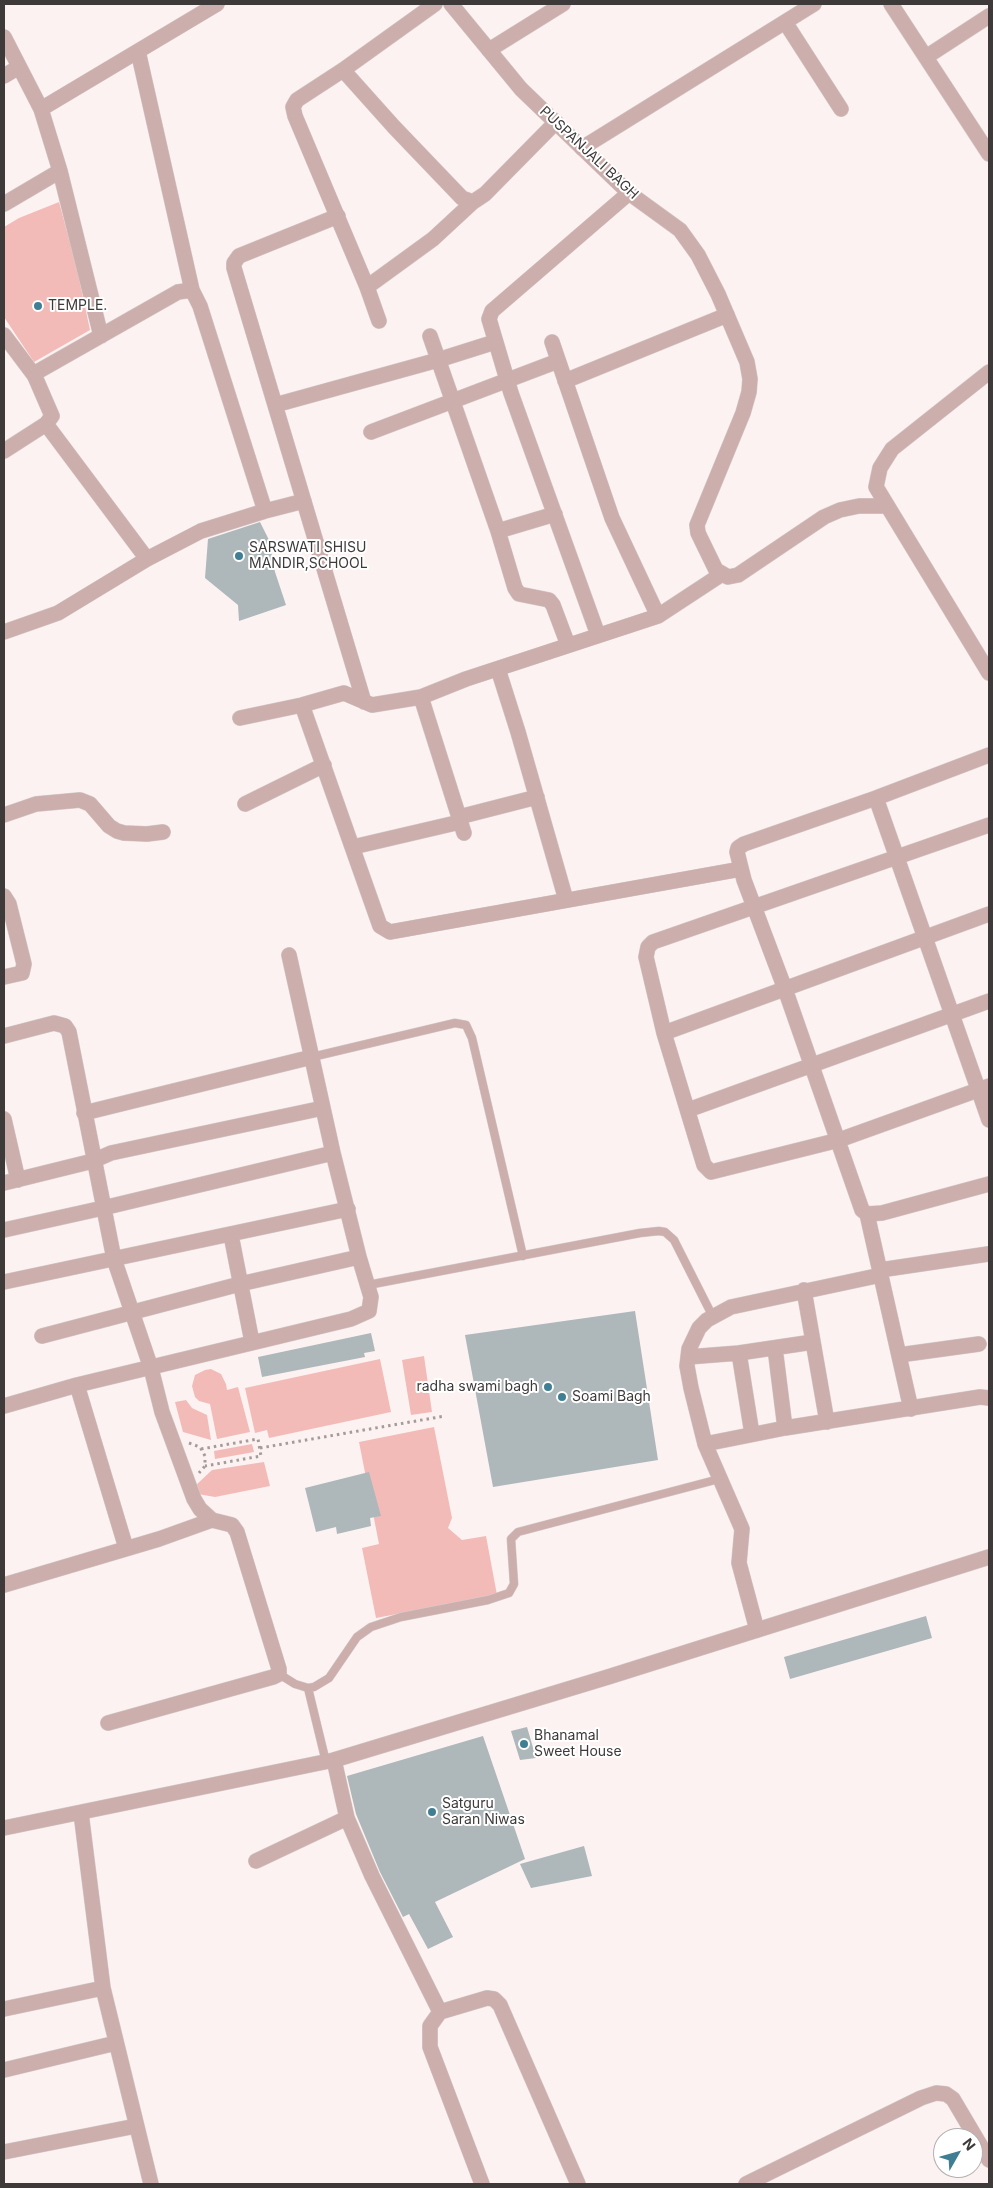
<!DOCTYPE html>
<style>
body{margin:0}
#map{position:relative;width:993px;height:2188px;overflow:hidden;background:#fcf2f1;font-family:Inter,sans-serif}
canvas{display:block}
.frame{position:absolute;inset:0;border:5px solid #3e3a3a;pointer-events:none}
.north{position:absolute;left:933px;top:2128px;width:50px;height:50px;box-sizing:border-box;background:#fff;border:1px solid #b2b0b0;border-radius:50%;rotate:52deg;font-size:14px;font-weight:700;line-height:20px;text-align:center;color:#3e3a3a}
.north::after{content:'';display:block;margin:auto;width:18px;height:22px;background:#3f7e93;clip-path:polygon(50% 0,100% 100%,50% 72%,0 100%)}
</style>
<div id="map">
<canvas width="993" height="2188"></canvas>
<div class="frame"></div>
<div class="north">N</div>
</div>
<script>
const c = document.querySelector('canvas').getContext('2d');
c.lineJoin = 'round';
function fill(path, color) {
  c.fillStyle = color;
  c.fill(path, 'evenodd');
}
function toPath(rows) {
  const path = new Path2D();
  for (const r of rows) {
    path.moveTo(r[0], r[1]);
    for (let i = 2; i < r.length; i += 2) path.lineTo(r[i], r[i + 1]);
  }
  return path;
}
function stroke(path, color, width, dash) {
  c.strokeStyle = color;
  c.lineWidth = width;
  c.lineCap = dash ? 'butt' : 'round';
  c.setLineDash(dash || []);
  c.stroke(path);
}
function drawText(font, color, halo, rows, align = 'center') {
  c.font = font + ' Inter,sans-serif';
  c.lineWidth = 4;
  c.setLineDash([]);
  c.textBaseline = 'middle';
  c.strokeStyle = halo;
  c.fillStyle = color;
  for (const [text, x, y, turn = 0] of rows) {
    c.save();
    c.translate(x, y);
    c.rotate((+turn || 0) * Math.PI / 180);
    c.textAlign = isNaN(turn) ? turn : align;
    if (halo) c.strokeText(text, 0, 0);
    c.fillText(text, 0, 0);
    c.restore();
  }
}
fill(toPath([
 [59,202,76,264,90,330,34,362,4,317,4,227,19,218],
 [424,1356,432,1412,411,1415,402,1360],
 [380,1359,391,1412,269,1438,267,1430,255,1433,245,1388],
 [211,1369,221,1374,226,1384,227,1390,238,1387,250,1432,217,1439,210,1404,199,1401,195,1397,192,1386,195,1375,205,1370],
 [186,1400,192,1408,207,1415,211,1440,183,1432,175,1402],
 [434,1427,452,1518,448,1528,462,1540,486,1536,497,1595,376,1618,362,1548,379,1544,359,1442],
 [252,1444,254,1452,215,1459,214,1451],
 [264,1462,270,1486,215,1497,198,1494,195,1486,212,1470]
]), '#f3bbb8');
fill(toPath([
 [260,522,269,540,275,572,286,605,239,621,238,605,205,578,208,539],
 [635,1311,658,1460,493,1487,465,1335],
 [371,1333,375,1351,364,1353,365,1357,262,1377,258,1357],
 [369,1472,381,1516,370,1518,371,1526,337,1534,336,1527,316,1532,305,1488],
 [926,1616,932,1638,790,1679,784,1657],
 [527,1727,536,1758,520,1760,511,1731],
 [483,1736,525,1859,435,1902,453,1937,428,1949,409,1914,403,1917,380,1872,356,1814,347,1776],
 [584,1846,592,1876,531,1888,520,1864]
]), '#aeb7ba');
const service = toPath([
 [312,1057,455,1023,466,1025,472,1038,523,1256],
 [368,1285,640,1233,659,1231,665,1232,674,1240,713,1317],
 [279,1674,295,1684,308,1688,314,1687,329,1678,357,1637,371,1627,401,1617,488,1600,509,1593,514,1584,511,1539,518,1532,719,1479],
 [308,1688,326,1762]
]);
const minor = toPath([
 [891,4,989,154],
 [785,22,841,109],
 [4,37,41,109,60,171,101,336],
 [489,50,563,4],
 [138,51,192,290],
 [926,57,989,16],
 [343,70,394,127,462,198,473,202,485,194,556,122],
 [4,76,19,67],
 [41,109,217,4],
 [582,148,814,4],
 [4,204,60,171],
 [338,216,239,256,234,263,234,268,364,702],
 [367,287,433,239,473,202],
 [379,321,367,287,295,116,293,107,297,100,343,70,435,4],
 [4,335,34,375],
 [430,336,498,531,515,588,519,594,549,600,553,605,568,645],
 [552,342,612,518,658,616],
 [565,381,727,315],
 [275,405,438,360,495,342],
 [46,424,147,559],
 [371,432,558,361],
 [4,451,46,424,52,416,36,379,34,375,37,372,178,292,192,290,200,306,265,511],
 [498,531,555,514],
 [4,632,58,613,147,559,201,531,265,511,304,501],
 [598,635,511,393,489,319,492,311,629,193],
 [498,669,518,732,566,900],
 [421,697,464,833],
 [302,705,380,926,390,932,741,869],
 [240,718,302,705,344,693,372,705,421,697,466,679,658,616,722,574],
 [989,755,876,798,744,844,738,848,737,852,744,880,785,989,862,1210,867,1214,882,1213,989,1184],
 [876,798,989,1120],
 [245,804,324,765],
 [4,815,36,804,80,800,90,804,109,826,117,831,124,833,147,834,163,832],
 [459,817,537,797],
 [353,847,460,822],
 [4,896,9,904,24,964,22,973,4,977],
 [989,914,664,1033,704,1165,711,1172,839,1140,989,1086],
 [664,1033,646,957,648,947,653,942,989,825],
 [4,1036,54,1023,65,1026,69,1032,114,1259,151,1368,162,1412,194,1499,200,1509,212,1520,232,1525,237,1532,279,1669,279,1674,273,1677,108,1723],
 [688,1110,989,1001],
 [84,1113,312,1057],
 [4,1119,18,1180],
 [4,1183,93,1161,111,1153,323,1108],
 [867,1214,911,1409],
 [4,1230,103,1208,333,1153],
 [231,1235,252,1342],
 [880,1270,988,1254],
 [4,1282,348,1209],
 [804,1290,827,1422],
 [42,1336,240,1284,359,1257],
 [775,1348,785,1428],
 [739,1353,752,1434],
 [899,1355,979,1344],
 [688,1357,739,1353,813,1342],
 [77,1385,126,1548],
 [4,1406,77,1385,351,1319,369,1311,371,1297,359,1257,333,1153,289,955],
 [705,1444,785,1428,980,1397,989,1398],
 [4,1585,159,1539,212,1520],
 [757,1630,739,1563,742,1529,705,1444,691,1388,687,1366,689,1349,699,1328,707,1320,731,1307,881,1275],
 [334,1760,347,1818,372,1876,440,2012,487,1998,494,1999,500,2005,578,2184],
 [81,1813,103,1988,151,2184],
 [256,1861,347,1818],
 [4,2009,103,1988],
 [440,2012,430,2026,430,2047,482,2184],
 [4,2070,116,2043],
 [4,2152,136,2126],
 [746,2184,921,2098,936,2093,946,2094,953,2099,989,2160]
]);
const tertiary = toPath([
 [451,4,521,89,629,193,680,230,698,255,718,294,747,362,750,379,749,392,743,413,697,525,698,533,716,570,728,577,738,575,824,517,840,510,859,506,887,506],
 [989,372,892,449,880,468,876,487,989,673],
 [4,1828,334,1760,608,1677,989,1557]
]);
stroke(service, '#d6cdcc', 9);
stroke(minor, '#d6cdcc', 16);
stroke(tertiary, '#d6cdcc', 16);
stroke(toPath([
 [189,1443,200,1447,205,1456,205,1466,199,1473],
 [260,1448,445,1416],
 [201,1449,258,1439,261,1456,205,1466]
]), '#a39c9b', 3, [2.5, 4]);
stroke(service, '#ccafad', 8);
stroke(minor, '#ccafad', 15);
stroke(tertiary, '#ccafad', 15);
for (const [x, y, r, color] of [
 [38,306,5,"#3f7e93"],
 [239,556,5,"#3f7e93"],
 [548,1387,5,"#3f7e93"],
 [562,1397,5,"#3f7e93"],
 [524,1744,5,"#3f7e93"],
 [432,1812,5,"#3f7e93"]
]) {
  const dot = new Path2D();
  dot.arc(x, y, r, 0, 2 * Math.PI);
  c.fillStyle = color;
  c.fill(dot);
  stroke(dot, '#fff', 2);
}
drawText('14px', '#3e3a3a', '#fff', [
 ["PUSPANJALI BAGH",589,153,43]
]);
drawText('14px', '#3e3a3a', '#fff', [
 ["TEMPLE.",48,306],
 ["SARSWATI SHISU",249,548],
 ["MANDIR,SCHOOL",249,564],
 ["radha swami bagh",538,1387,"right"],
 ["Soami Bagh",572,1397],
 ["Bhanamal",534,1736],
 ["Sweet House",534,1752],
 ["Satguru",442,1804],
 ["Saran Niwas",442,1820]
], 'left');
</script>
